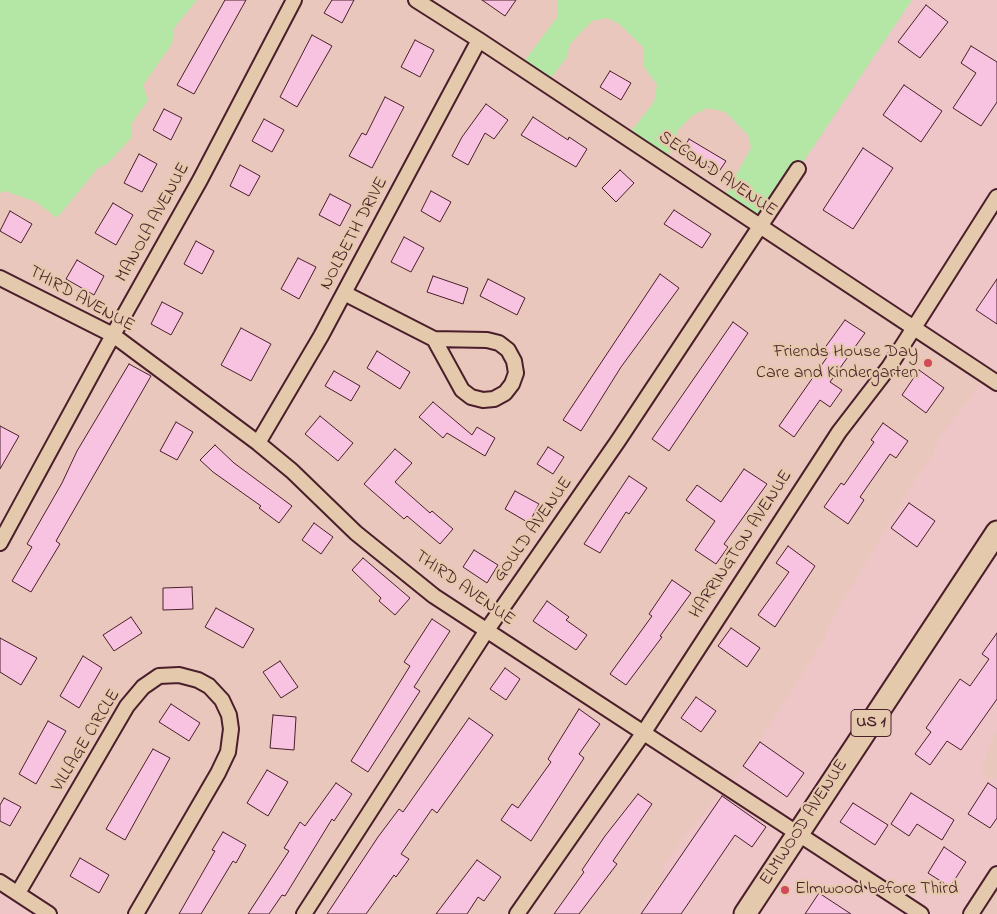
<!DOCTYPE html>
<style>
body{margin:0}
canvas{display:block;background:#eac7bc}
</style>
<canvas width="997" height="914"></canvas>
<script>
const c = document.querySelector('canvas').getContext('2d');
c.lineJoin = 'round';
function fill(path, color) {
  c.fillStyle = color;
  c.fill(path, 'evenodd');
}
function toPath(rows) {
  const path = new Path2D();
  for (const r of rows) {
    path.moveTo(r[0], r[1]);
    for (let i = 2; i < r.length; i += 2) path.lineTo(r[i], r[i + 1]);
  }
  return path;
}
function stroke(path, color, width, dash) {
  c.strokeStyle = color;
  c.lineWidth = width;
  c.lineCap = dash ? 'butt' : 'round';
  c.setLineDash(dash || []);
  c.stroke(path);
}
function drawText(font, color, halo, rows, align = 'center') {
  c.font = font + ' "Indie Flower",sans-serif';
  c.lineWidth = 4.5;
  c.setLineDash([]);
  c.textBaseline = 'middle';
  c.strokeStyle = halo;
  c.fillStyle = color;
  for (const [text, x, y, turn = 0] of rows) {
    c.save();
    c.translate(x, y);
    c.rotate((+turn || 0) * Math.PI / 180);
    c.textAlign = isNaN(turn) ? turn : align;
    if (halo) c.strokeText(text, 0, 0);
    c.fillText(text, 0, 0);
    c.restore();
  }
}
fill(toPath([
 [912,0,997,0,997,730,981,768,988,780,997,778,997,877,973,914,639,914,641,906,664,878,663,865,723,789,733,782,826,637,827,628,914,482,933,455,939,438,984,380,764,229,787,186],
 [0,880,39,914,0,914]
]), '#eec6c7');
fill(toPath([
 [0,0,197,0,174,28,172,44,143,85,148,100,132,123,132,137,107,164,98,168,57,218,36,202,5,191,0,193],
 [558,0,912,0,787,186,764,229,721,202,751,148,748,135,725,112,708,108,693,115,677,131,676,141,664,161,625,139,654,102,657,85,644,67,643,47,619,24,607,18,592,21,570,44,567,57,545,86,519,68,558,16]
]), '#b4e6a6');
const building = toPath([
 [225,0,246,0,194,94,177,85,225,0],
 [332,0,354,0,342,23,324,13,332,0],
 [482,0,516,0,505,16,482,0],
 [926,5,948,22,920,58,898,42,926,5],
 [312,35,332,46,297,107,280,97,312,35],
 [415,40,434,50,420,77,401,67,415,40],
 [971,46,997,62,997,102,981,126,953,108,976,73,961,63,971,46],
 [610,71,631,83,621,100,600,87,610,71],
 [904,85,942,111,921,142,883,115,904,85],
 [385,97,404,107,372,168,349,156,362,133,366,135,385,97],
 [486,104,508,120,494,139,485,133,468,165,452,156,462,137,486,104],
 [164,109,182,118,171,140,153,130,164,109],
 [533,117,568,140,569,137,587,149,576,167,521,135,533,117],
 [264,119,284,130,272,152,252,141,264,119],
 [689,139,726,161,718,173,683,150,689,139],
 [863,148,893,168,853,229,823,210,863,148],
 [139,154,157,164,142,192,124,183,139,154],
 [240,165,260,176,249,196,230,186,240,165],
 [620,170,634,183,616,202,602,188,620,170],
 [431,191,451,202,440,222,421,211,431,191],
 [330,194,351,205,340,226,319,215,330,194],
 [113,203,133,215,116,245,95,233,113,203],
 [674,210,711,234,702,248,664,224,674,210],
 [10,211,32,224,21,243,0,231,10,211],
 [404,237,424,248,411,272,391,262,404,237],
 [196,241,214,251,202,274,184,264,196,241],
 [298,258,316,267,299,299,281,289,298,258],
 [77,260,104,276,94,295,66,279,77,260],
 [660,274,679,288,621,367,581,431,563,420,660,274],
 [433,276,468,288,463,304,427,292,433,276],
 [488,279,525,298,517,315,480,296,488,279],
 [997,279,997,324,976,310,997,279],
 [162,302,183,313,171,335,151,324,162,302],
 [845,320,865,333,830,382,842,390,830,407,820,400,794,437,779,426,830,353,824,349,845,320],
 [733,322,748,333,669,451,652,439,733,322],
 [241,328,271,344,251,381,221,365,241,328],
 [377,351,410,372,400,389,367,368,377,351],
 [129,364,151,376,56,541,60,544,31,592,12,581,32,547,27,544,62,483,77,451,129,364],
 [919,370,944,388,926,413,902,395,919,370],
 [334,371,360,386,351,401,325,386,334,371],
 [433,402,472,435,477,427,495,438,485,456,447,433,443,438,419,417,433,402],
 [320,416,353,443,338,461,305,434,320,416],
 [176,422,193,432,177,460,160,451,176,422],
 [883,423,908,441,896,458,890,454,860,497,864,500,848,524,824,507,841,483,844,485,874,442,871,440,883,423],
 [0,426,19,436,0,469,0,426],
 [215,445,234,463,292,506,279,523,259,508,261,506,213,472,200,460,215,445],
 [548,447,564,457,553,474,537,464,548,447],
 [395,449,412,463,395,482,430,513,432,511,453,529,440,544,407,516,404,519,364,484,395,449],
 [744,469,767,484,724,544,728,547,716,564,695,550,715,521,686,500,697,485,721,502,744,469],
 [629,476,647,488,629,514,626,512,600,553,584,544,629,476],
 [515,491,539,504,529,523,505,509,515,491],
 [909,503,935,521,917,547,891,528,909,503],
 [314,523,333,537,321,554,302,540,314,523],
 [788,546,815,566,775,627,758,615,789,572,776,563,788,546],
 [474,550,498,565,487,583,463,567,474,550],
 [363,558,410,598,395,615,379,601,381,598,352,570,363,558],
 [672,580,691,593,660,636,662,637,626,685,610,674,652,616,649,614,672,580],
 [192,587,193,609,163,610,163,588,192,587],
 [547,601,569,617,566,620,587,635,576,650,533,621,547,601],
 [216,608,254,629,243,648,205,627,216,608],
 [131,617,142,633,114,651,103,635,131,617],
 [432,619,450,631,414,687,420,691,368,772,351,761,410,666,404,662,432,619],
 [731,628,760,648,747,667,718,646,731,628],
 [997,633,997,699,961,750,947,741,930,765,915,754,931,732,926,728,960,679,970,686,989,659,982,654,997,633],
 [0,638,37,658,21,685,0,672,0,638],
 [83,656,102,668,79,708,60,696,83,656],
 [280,661,298,687,281,698,263,672,280,661],
 [505,668,520,679,506,700,490,689,505,668],
 [696,697,716,711,701,732,681,718,696,697],
 [171,704,200,723,189,741,159,722,171,704],
 [579,709,600,724,579,754,584,758,531,841,501,820,512,804,518,808,551,762,548,759,579,709],
 [273,715,296,717,294,750,270,748,273,715],
 [469,718,493,735,437,813,432,809,401,854,409,859,396,877,394,875,366,914,327,914,378,837,399,809,403,812,469,718],
 [48,721,66,731,36,784,19,774,48,721],
 [760,742,804,773,787,797,743,766,760,742],
 [153,749,170,758,125,840,106,829,153,749],
 [267,770,288,782,268,816,247,803,267,770],
 [336,783,352,794,334,821,332,819,285,896,282,895,269,914,248,914,289,851,284,848,300,822,305,826,336,783],
 [988,783,997,789,997,818,990,828,968,814,988,783],
 [911,793,954,820,942,840,917,824,909,836,891,824,911,793],
 [638,794,652,804,613,861,617,864,579,914,554,914,584,872,582,870,605,836,638,794],
 [722,796,766,827,752,847,735,835,681,914,641,914,722,796],
 [4,798,21,807,10,826,0,821,0,805,4,798],
 [853,803,888,825,875,845,840,822,853,803],
 [223,832,246,845,236,863,233,861,201,914,179,914,215,851,212,850,223,832],
 [944,847,966,862,950,887,928,873,944,847],
 [80,858,109,875,99,893,70,876,80,858],
 [477,860,501,877,484,901,478,897,467,914,436,914,477,860],
 [819,893,851,914,805,914,819,893]
]);
fill(building, '#f7c3e0');
stroke(building, '#4a1f2b', 1);
const street = toPath([
 [416,0,479,40,997,383],
 [0,278,113,335,258,443,292,471,356,533,434,596,921,914],
 [344,293,434,339,487,340,499,343,508,350,514,361,516,373,512,384,505,393,494,399,483,400,471,397,462,390,434,339],
 [258,443,321,336,479,40],
 [0,543,113,335,200,180,294,0],
 [0,882,49,914],
 [18,893,127,706,143,687,159,676,179,675,198,680,209,686,222,700,229,715,231,729,228,752,218,773,136,914],
 [304,914,487,630,618,441,798,169],
 [517,914,644,732,839,432,889,367,997,197],
 [971,914,997,874]
]);
const primary = toPath([
 [745,914,997,532]
]);
stroke(street, '#4a1f2b', 18);
stroke(primary, '#4a1f2b', 25);
stroke(street, '#e5c9ac', 14);
stroke(primary, '#e5c9ac', 21);
for (const [x, y, r, color] of [
 [928,363,5,"#d1495b"],
 [785,890,5,"#d1495b"]
]) {
  const dot = new Path2D();
  dot.arc(x, y, r, 0, 2 * Math.PI);
  c.fillStyle = color;
  c.fill(dot);
  stroke(dot, '#e5c9ac', 2);
}
for (const [x, y, w] of [
 [871,723,40]
]) {
  const box = new Path2D();
  box.roundRect(x - w / 2, y - 13.5, w, 27, 4);
  c.fillStyle = '#e5c9ac';
  c.fill(box);
  stroke(box, '#4a1f2b', 1);
}
drawText('bold 16px', '#4a1f2b', null, [
 ["US 1",871,723]
]);
drawText('18px', '#4a1f2b', '#e5c9ac', [
 ["SECOND AVENUE",717,175,34],
 ["MANOLA AVENUE",154,223,-61],
 ["NOLBETH DRIVE",355,234,-62],
 ["THIRD AVENUE",81,300,29],
 ["GOULD AVENUE",534,530,-55],
 ["HARRINGTON AVENUE",742,545,-57],
 ["THIRD AVENUE",464,589,35],
 ["VILLAGE CIRCLE",87,741,-59],
 ["ELMWOOD AVENUE",805,823,-57]
]);
drawText('18px', '#4a1f2b', '#e5c9ac', [
 ["Friends House Day",918,353],
 ["Care and Kindergarten",918,374],
 ["Elmwood before Third",795,890,"left"]
], 'right');
</script>
